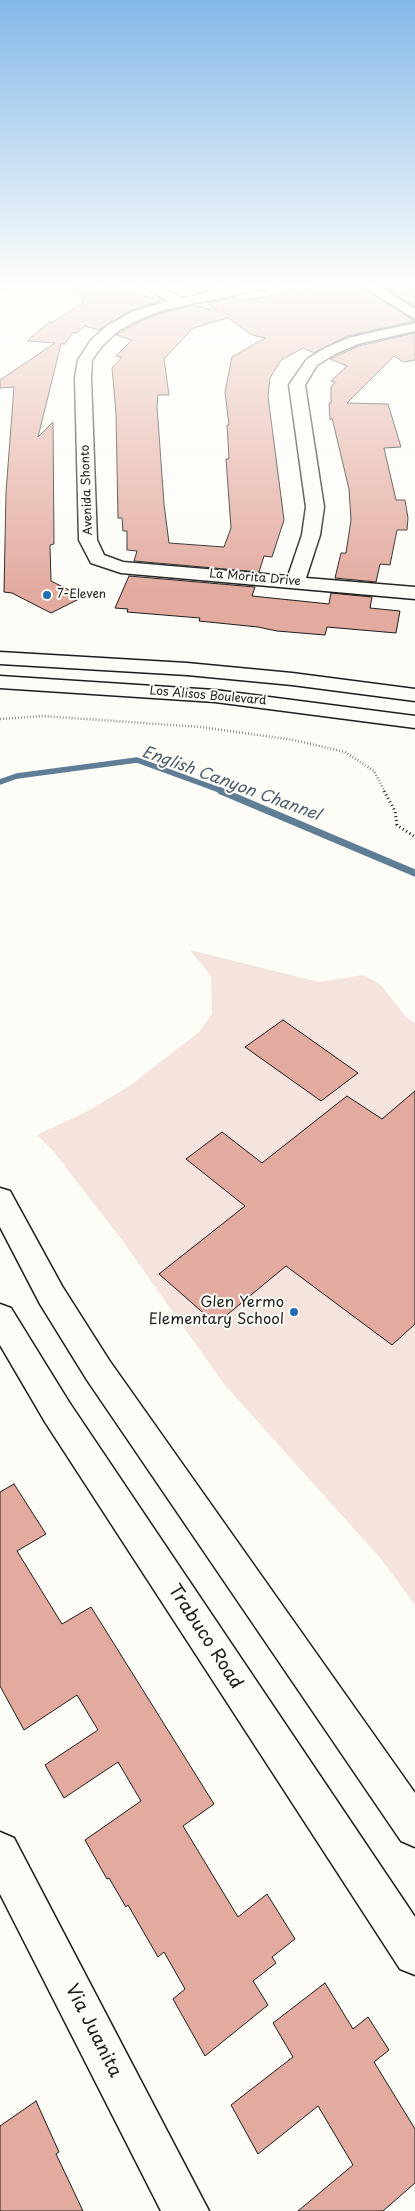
<!DOCTYPE html>
<style>
body{margin:0}
canvas{display:block;background:#fdfcf7}
</style>
<canvas width="415" height="2211"></canvas>
<script>
const c = document.querySelector('canvas').getContext('2d');
c.lineJoin = 'round';
function fill(path, color) {
  c.fillStyle = color;
  c.fill(path, 'evenodd');
}
function toPath(rows) {
  const path = new Path2D();
  for (const r of rows) {
    path.moveTo(r[0], r[1]);
    for (let i = 2; i < r.length; i += 2) path.lineTo(r[i], r[i + 1]);
  }
  return path;
}
function stroke(path, color, width, dash) {
  c.strokeStyle = color;
  c.lineWidth = width;
  c.lineCap = dash ? 'butt' : 'round';
  c.setLineDash(dash || []);
  c.stroke(path);
}
function drawText(font, color, halo, rows, align = 'center') {
  c.font = font + ' "Playpen Sans",sans-serif';
  c.lineWidth = 4;
  c.setLineDash([]);
  c.textBaseline = 'middle';
  c.strokeStyle = halo;
  c.fillStyle = color;
  for (const [text, x, y, turn = 0] of rows) {
    c.save();
    c.translate(x, y);
    c.rotate((+turn || 0) * Math.PI / 180);
    c.textAlign = isNaN(turn) ? turn : align;
    if (halo) c.strokeText(text, 0, 0);
    c.fillText(text, 0, 0);
    c.restore();
  }
}
fill(toPath([
 [190,950,319,982,363,975,380,984,406,1017,415,1023,415,1605,381,1559,224,1384,122,1240,54,1152,37,1135,88,1111,131,1085,199,1032,212,1014,211,976]
]), '#f5e3dd');
stroke(toPath([
 [0,782,17,776,137,760,225,792]
]), '#5f7e96', 5.5);
stroke(toPath([
 [221,791,415,873]
]), '#5f7e96', 7);
const building = toPath([
 [67,283,96,283,102,290,112,283,120,283,125,289,123,291,163,300,131,310,99,330,85,326,77,333,72,333,65,344,61,344,38,437,53,422,54,544,50,545,51,581,83,597,51,613,12,593,4,592,6,492,14,387,0,388,0,380,55,343,27,341,49,322,53,322,84,302,67,283],
 [180,283,215,283,222,288,195,294,180,283],
 [337,283,355,283,415,321,347,336,314,353,303,348,281,360,270,378,268,396,284,520,272,557,264,556,259,572,134,561,137,551,127,550,127,531,123,531,122,518,118,518,116,413,112,368,122,357,116,356,132,340,116,335,143,320,164,312,194,306,218,311,207,303,235,297,241,301,337,283],
 [228,318,252,335,265,338,232,357,225,392,229,425,227,425,229,459,226,459,231,528,224,547,169,543,164,504,157,406,158,395,169,395,164,359,193,328,228,318],
 [377,283,415,283,415,307,377,283],
 [415,333,415,360,403,362,394,356,347,403,388,404,401,447,384,448,396,500,405,500,408,518,407,530,397,530,390,565,380,564,376,582,335,578,341,553,346,553,351,520,349,489,332,418,330,420,329,403,331,403,331,387,335,382,331,381,347,366,330,359,359,346,415,333],
 [129,576,255,587,252,596,329,604,331,593,372,597,370,608,400,611,396,633,327,627,325,635,277,631,258,627,199,621,200,618,127,612,128,609,115,608,129,576],
 [283,1020,358,1073,321,1101,245,1047,283,1020],
 [415,1091,415,1324,392,1345,286,1266,216,1324,159,1274,245,1206,186,1159,222,1132,262,1163,347,1096,382,1119,415,1091],
 [14,1484,46,1534,17,1551,62,1624,91,1607,214,1804,183,1826,238,1917,267,1894,295,1939,272,1957,276,1963,253,1981,268,2005,205,2056,173,1999,185,1989,164,1952,158,1957,128,1905,126,1907,109,1878,107,1879,85,1840,141,1801,118,1762,64,1798,45,1765,98,1730,77,1695,24,1730,0,1686,0,1492,14,1484],
 [325,1983,353,2029,368,2017,389,2050,374,2062,415,2129,415,2183,383,2211,298,2211,353,2165,318,2106,258,2154,231,2105,293,2057,273,2023,325,1983],
 [36,2101,59,2152,56,2154,83,2211,0,2211,0,2126,36,2101]
]);
fill(building, '#e3aa9f');
stroke(building, '#1c1c1c', 1);
const minor = toPath([
 [136,283,154,283,183,298,253,283,280,283,273,287,163,310,142,318,118,331,102,346,92,360,91,378,97,540,104,555,123,562,288,576,302,535,306,507,289,385,307,359,325,348,348,338,415,323,415,331,358,344,335,354,317,365,305,385,324,507,320,535,306,578,415,587,415,599,121,573,91,563,79,540,75,378,78,360,91,340,108,325,132,312,168,301,136,283],
 [357,283,373,283,415,309,415,319,357,283],
 [0,1832,14,1838,209,2211,161,2211,0,1894,0,1832]
]);
const major = toPath([
 [0,283,9,283,5,288,0,289,0,283],
 [0,652,187,663,292,673,415,689,415,701,292,685,187,675,0,664,0,652],
 [0,676,215,690,415,716,415,728,215,702,0,688,0,676],
 [0,1188,10,1191,62,1286,109,1360,415,1793,415,1847,401,1841,87,1380,40,1304,0,1227,0,1188],
 [0,1304,11,1308,69,1402,415,1917,415,1975,400,1969,45,1422,0,1345,0,1304]
]);
stroke(minor, '#1c1c1c', 3);
stroke(major, '#1c1c1c', 3);
stroke(toPath([
 [0,719,43,716,201,727,294,740,345,752,374,771,385,792]
]), '#1c1c1c', 2.5, [0.5, 2.5]);
stroke(toPath([
 [384,791,395,811,397,825,415,837]
]), '#1c1c1c', 3, [1, 3]);
fill(minor, '#fdfcf7');
fill(major, '#fdfcf7');
const sky = c.createLinearGradient(0, 0, 0, 593);
sky.addColorStop(0, '#83b8e8');
sky.addColorStop(0.48, '#fefefb');
sky.addColorStop(1, '#fefefb00');
c.fillStyle = sky;
c.fillRect(0, 0, 415, 593);
for (const [x, y, r, color] of [
 [47,595,5,"#1f6fb2"],
 [294,1312,5,"#1f6fb2"]
]) {
  const dot = new Path2D();
  dot.arc(x, y, r, 0, 2 * Math.PI);
  c.fillStyle = color;
  c.fill(dot);
  stroke(dot, '#fdfcf7', 2);
}
drawText('12px', '#1c1c1c', '#fdfcf7', [
 ["Avenida Shonto",87,490,-92],
 ["La Morita Drive",255,578,5],
 ["Los Alisos Boulevard",208,696,5]
]);
drawText('12px', '#1c1c1c', '#fdfcf7', [
 ["7-Eleven",57,595]
], 'left');
drawText('15px', '#1c1c1c', '#fdfcf7', [
 ["Glen Yermo",284,1303],
 ["Elementary School",284,1320]
], 'right');
drawText('italic 16px', '#495d6e', '#fdfcf7', [
 ["English Canyon Channel",231,784,20]
]);
drawText('18px', '#1c1c1c', '#fdfcf7', [
 ["Trabuco Road",205,1637,57],
 ["Via Juanita",93,2031,63]
]);
</script>
